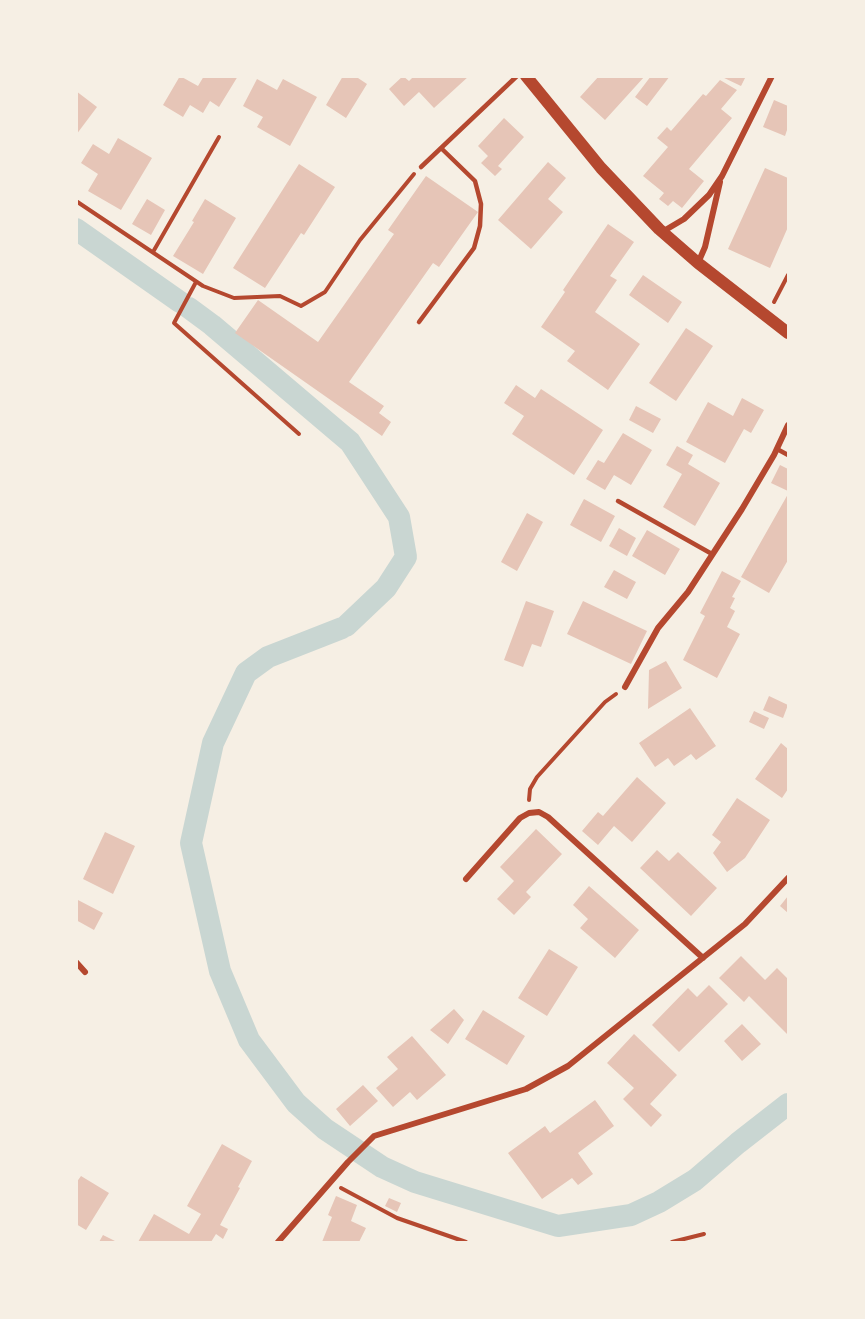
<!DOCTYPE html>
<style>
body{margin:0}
#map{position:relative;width:865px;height:1319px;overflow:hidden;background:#f6efe4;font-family:"Archivo Narrow",sans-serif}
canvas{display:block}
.frame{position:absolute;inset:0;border:78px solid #f6efe4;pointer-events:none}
</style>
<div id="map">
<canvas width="865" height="1319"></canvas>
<div class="frame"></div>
</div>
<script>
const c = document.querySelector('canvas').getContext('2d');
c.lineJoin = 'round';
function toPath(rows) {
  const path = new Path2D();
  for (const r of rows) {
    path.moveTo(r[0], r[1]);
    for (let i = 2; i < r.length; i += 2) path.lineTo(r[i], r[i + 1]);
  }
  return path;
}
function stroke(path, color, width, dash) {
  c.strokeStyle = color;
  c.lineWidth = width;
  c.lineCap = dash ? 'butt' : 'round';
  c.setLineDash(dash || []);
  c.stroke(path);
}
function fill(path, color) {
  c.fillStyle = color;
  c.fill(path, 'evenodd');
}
stroke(toPath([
 [76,229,180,302],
 [189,308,212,325,350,442,399,517,406,557,386,588,346,626],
 [342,628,268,657,246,673,213,743,191,843,220,971,249,1040,296,1103,325,1129,382,1167,415,1182,558,1226,631,1215,659,1202,695,1180,738,1143,788,1104]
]), '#c9d6d2', 22);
fill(toPath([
 [180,76,198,86,204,76,238,76,219,107,210,101,203,113,190,105,183,117,163,105],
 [343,76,355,76,367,84,346,118,326,105],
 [403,76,409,81,414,76,469,76,434,108,419,92,404,106,389,89],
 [599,76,645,76,605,120,580,97],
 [651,76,670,76,647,106,635,97],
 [720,76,746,76,741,86],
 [257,79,277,90,283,79,317,97,290,146,257,127,263,117,243,106],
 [720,80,737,90,721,109,732,118,689,169,704,181,682,208,673,201,668,206,659,199,664,193,643,176,668,147,657,138,667,127,671,131,703,94,706,96],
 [76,91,97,107,76,135],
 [774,100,788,106,788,127,785,136,763,127],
 [504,118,524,137,498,166,502,169,495,176,481,163,488,156,478,146],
 [118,138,152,158,121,210,88,191,98,174,81,163,93,144,109,154],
 [548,162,566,178,548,199,563,212,531,249,498,220],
 [299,164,335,187,304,235,301,233,265,288,233,268],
 [765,168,788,178,788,227,770,268,728,249],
 [426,176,478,212,439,267,433,263,349,382,384,406,379,413,391,422,382,436,235,333,258,300,318,342,394,234,388,230],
 [147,199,165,210,151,235,132,224],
 [205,199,236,218,203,274,173,256,194,222,192,221],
 [608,224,634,242,610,276,617,280,595,312,640,344,608,390,567,361,575,351,541,327,565,292,563,290],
 [643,275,682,302,668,323,629,295],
 [686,328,713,346,676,401,649,383],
 [516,385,535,398,541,389,603,430,574,475,512,434,524,416,504,403],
 [742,398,764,410,751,433,744,429,725,463,686,442,708,402,733,416],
 [636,406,661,419,653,433,629,420],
 [623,433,652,450,631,485,614,475,605,490,586,479,598,460,604,463],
 [677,446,693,455,688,464,720,483,695,526,663,507,682,474,666,465],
 [780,465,788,469,788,491,771,483],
 [788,494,788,560,769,593,741,577],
 [584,499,615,516,601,542,570,525],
 [527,513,543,522,517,571,501,562],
 [619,528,636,538,627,556,609,546],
 [647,530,680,549,665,575,632,556],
 [614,570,636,582,627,599,604,587],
 [722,571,741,581,732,597,735,598,730,608,735,611,727,627,740,634,717,678,683,660,705,616,700,613],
 [526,601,554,611,541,647,532,644,523,667,504,660],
 [583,601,647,631,631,664,567,634],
 [666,661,682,688,648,709,649,670],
 [769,696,788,705,783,718,763,710],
 [690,708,716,746,696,760,691,754,674,766,668,758,655,767,639,743],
 [754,711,769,718,764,729,749,722],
 [781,743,788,749,788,789,782,798,755,779],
 [637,777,666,803,632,842,614,826,598,845,582,831,598,812,603,816],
 [737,798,770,820,745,858,727,872,713,853,721,842,712,835],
 [536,829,562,854,526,892,531,897,514,915,497,899,514,881,500,867],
 [105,832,135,846,113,894,83,879],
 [657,850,669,861,678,852,717,888,691,916,640,868],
 [589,886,639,930,615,958,580,928,588,919,573,905],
 [788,896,788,913,780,906],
 [76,899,103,913,94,930,76,920],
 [549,949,578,967,547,1016,518,998],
 [741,956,765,980,777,968,788,979,788,1035,749,996,744,1002,719,978],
 [709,985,728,1004,679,1052,652,1025,688,988,697,997],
 [454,1009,464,1020,448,1044,430,1030],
 [483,1010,525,1036,507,1065,465,1039],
 [742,1024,761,1044,742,1061,724,1041],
 [634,1034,677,1075,650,1104,662,1115,651,1127,623,1099,634,1088,607,1063],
 [412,1036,446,1075,417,1100,410,1092,393,1107,376,1088,398,1069,387,1057],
 [363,1085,378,1101,350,1126,336,1109],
 [595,1100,614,1126,578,1153,593,1174,578,1185,572,1178,542,1199,508,1153,545,1126,550,1133],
 [222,1144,252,1161,238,1187,240,1188,220,1225,228,1229,223,1239,216,1234,211,1242,138,1242,154,1214,189,1234,201,1214,187,1206],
 [81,1176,109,1193,86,1230,76,1224,76,1183],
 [336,1196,357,1205,351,1221,366,1228,359,1242,322,1242,332,1217,328,1215],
 [389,1198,401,1203,397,1212,385,1206],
 [103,1235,117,1242,99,1242]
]), '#e6c5b7');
stroke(toPath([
 [76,201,203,286,234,298,280,296,301,306,325,292,360,240,414,174],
 [153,252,219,137],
 [196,282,174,323,299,434],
 [774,302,788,275],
 [529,800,530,789,537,777,605,702,616,694],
 [341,1188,397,1218,466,1242],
 [672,1242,704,1234]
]), '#b5482f', 4);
stroke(toPath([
 [421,167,517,76],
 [419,322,474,248,480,226,481,204,475,181,441,148],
 [777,449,788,455],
 [618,501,712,554]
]), '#b5482f', 4.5);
stroke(toPath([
 [662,232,684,219,709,195,722,176,772,76],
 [698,263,705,247,720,182],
 [625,687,658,628,688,592,742,509,774,455,788,425],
 [466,879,520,818,529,813,539,812,548,817,703,958],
 [76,962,85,972],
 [278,1242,348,1162,374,1136,526,1089,568,1066,745,924,788,878]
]), '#b5482f', 6);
stroke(toPath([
 [526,76,601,168,659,229,698,263,788,333]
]), '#b5482f', 12);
</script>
